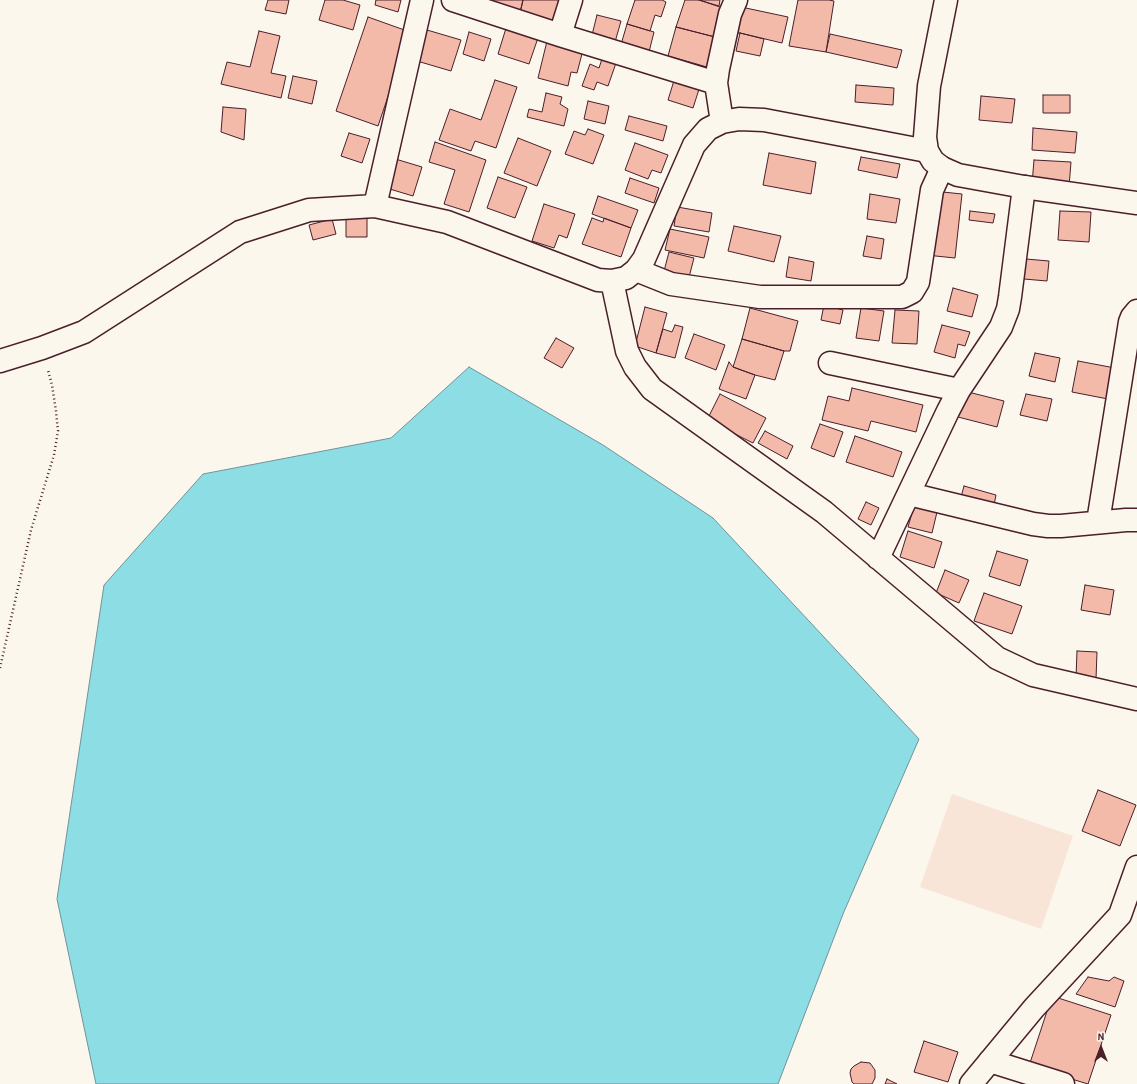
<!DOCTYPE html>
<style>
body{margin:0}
#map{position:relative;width:1137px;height:1084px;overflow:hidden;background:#fbf7ec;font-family:"Patrick Hand",sans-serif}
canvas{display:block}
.north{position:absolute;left:1081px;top:1028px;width:40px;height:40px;-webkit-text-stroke:3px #fbf7ec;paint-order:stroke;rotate:0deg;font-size:11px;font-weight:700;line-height:16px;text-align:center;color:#4a1f2b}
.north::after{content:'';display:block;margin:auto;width:14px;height:18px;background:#4a1f2b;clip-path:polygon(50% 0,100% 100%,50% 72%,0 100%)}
</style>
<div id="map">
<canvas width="1137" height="1084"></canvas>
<div class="north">N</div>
</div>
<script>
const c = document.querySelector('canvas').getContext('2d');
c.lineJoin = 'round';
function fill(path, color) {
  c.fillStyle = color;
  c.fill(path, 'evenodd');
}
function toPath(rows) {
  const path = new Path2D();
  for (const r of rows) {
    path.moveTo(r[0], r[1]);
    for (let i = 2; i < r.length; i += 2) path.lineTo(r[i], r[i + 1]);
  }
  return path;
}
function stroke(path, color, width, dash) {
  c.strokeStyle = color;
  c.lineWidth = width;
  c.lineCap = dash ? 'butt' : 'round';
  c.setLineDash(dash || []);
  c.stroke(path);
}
fill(toPath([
 [952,794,1073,836,1041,929,920,887]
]), '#f9e5d8');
const water = toPath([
 [469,367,603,445,713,518,919,739,843,914,778,1084,96,1084,57,899,104,585,203,474,391,438,469,367]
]);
fill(water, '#8ddee4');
stroke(water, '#72929a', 1);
const building = toPath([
 [268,0,289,0,286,14,265,10,268,0],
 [325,0,343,0,360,5,353,30,319,20,325,0],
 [376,0,401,0,398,12,375,5,376,0],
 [484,0,523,0,519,17,484,0],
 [523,0,564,0,556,27,519,17,523,0],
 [635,0,662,0,666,2,661,17,655,15,650,31,627,24,635,0],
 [685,0,699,0,723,8,715,37,676,27,685,0],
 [699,0,720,0,719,6,699,0],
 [798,0,829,0,834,1,826,52,789,46,798,0],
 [741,7,788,17,782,43,740,33,735,33,741,7],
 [597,15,621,21,615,42,592,35,597,15],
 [368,17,410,32,378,126,336,111,368,17],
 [627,24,654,32,648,56,620,48,627,24],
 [507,25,539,35,529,64,498,54,507,25],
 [676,27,715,37,707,67,668,56,676,27],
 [427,30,461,40,451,71,417,61,427,30],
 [259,31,280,36,271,73,286,76,281,98,221,84,227,62,250,67,259,31],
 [469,32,491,39,484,61,463,54,469,32],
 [740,33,764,39,760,56,736,51,740,33],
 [830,34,902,50,897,68,826,52,830,34],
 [548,37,584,46,577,73,571,72,568,86,538,78,548,37],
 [602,59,616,63,608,86,597,82,594,90,582,86,590,64,599,68,602,59],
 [676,74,701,83,693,108,668,100,676,74],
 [293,76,317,81,312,104,288,98,293,76],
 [495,80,517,87,496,148,475,141,471,151,439,140,450,109,481,120,495,80],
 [856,85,894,88,893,105,855,102,856,85],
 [546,93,562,97,560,104,568,109,564,126,527,117,529,109,542,112,546,93],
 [1043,95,1070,95,1070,113,1043,113,1043,95],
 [981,96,1015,99,1012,123,979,120,981,96],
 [588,101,609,106,605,124,584,119,588,101],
 [223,107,246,109,244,140,221,132,223,107],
 [629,116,667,126,663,141,625,130,629,116],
 [1033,128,1077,132,1075,153,1032,150,1033,128],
 [588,129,604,135,593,164,565,154,574,131,585,135,588,129],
 [349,133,370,139,362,163,341,156,349,133],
 [518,138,551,151,537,186,504,173,518,138],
 [435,142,486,160,469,212,444,204,455,170,429,162,435,142],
 [635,143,668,155,661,173,652,170,648,179,625,170,635,143],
 [769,153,816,162,811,194,763,185,769,153],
 [861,157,900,164,897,178,858,170,861,157],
 [392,158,422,167,413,196,383,187,392,158],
 [1034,160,1071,162,1069,187,1032,184,1034,160],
 [498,177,527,187,515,218,487,208,498,177],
 [630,178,659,188,654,203,625,193,630,178],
 [933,191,962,194,955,258,926,255,933,191],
 [870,194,900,199,896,223,867,219,870,194],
 [598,196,638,210,631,228,592,214,598,196],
 [544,204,575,214,567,238,559,235,554,248,532,241,544,204],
 [677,207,712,213,709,232,674,226,677,207],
 [970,211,995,214,993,223,969,220,970,211],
 [1060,211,1091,212,1089,242,1058,240,1060,211],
 [346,218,367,218,367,237,346,237,346,218],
 [592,218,603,222,604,218,631,228,621,257,582,244,592,218],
 [332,219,336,234,313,240,309,225,332,219],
 [734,226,781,236,774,262,728,251,734,226],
 [670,229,709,237,704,258,665,250,670,229],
 [867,236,884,239,881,259,863,256,867,236],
 [669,252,694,258,688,281,663,275,669,252],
 [789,257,814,262,811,281,786,277,789,257],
 [1026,259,1049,261,1047,281,1024,279,1026,259],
 [953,288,978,295,972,317,947,311,953,288],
 [824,305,843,310,840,324,821,320,824,305],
 [645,307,667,313,656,353,635,346,645,307],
 [750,308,798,321,790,351,784,351,742,339,750,308],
 [861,308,884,311,879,341,856,338,861,308],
 [895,310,919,311,917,344,892,343,895,310],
 [675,325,683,327,675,358,656,353,663,329,672,332,675,325],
 [942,325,970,332,965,346,958,344,955,358,934,352,942,325],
 [694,334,725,345,716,370,685,358,694,334],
 [556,338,574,348,562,368,544,358,556,338],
 [742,339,784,351,775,380,755,375,733,367,742,339],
 [1035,353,1060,358,1055,382,1029,376,1035,353],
 [1078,361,1115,368,1108,399,1072,392,1078,361],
 [729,362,733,367,755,375,746,399,719,389,729,362],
 [852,388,923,405,916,432,871,421,868,431,822,420,828,396,849,401,852,388],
 [964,391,1004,401,997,427,958,417,964,391],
 [720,394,766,418,753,443,707,420,720,394],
 [1026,394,1052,399,1047,421,1020,415,1026,394],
 [820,424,843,432,834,457,811,448,820,424],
 [765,431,793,446,787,459,758,443,765,431],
 [855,436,902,452,893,477,846,462,855,436],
 [964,486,996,495,993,510,960,501,964,486],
 [866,502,879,508,871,525,858,519,866,502],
 [914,506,937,512,932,533,908,527,914,506],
 [908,531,942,542,934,568,900,557,908,531],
 [997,551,1028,560,1020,586,989,576,997,551],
 [945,570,969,580,959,603,936,593,945,570],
 [1085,585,1114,590,1110,615,1081,610,1085,585],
 [984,593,1022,606,1012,634,974,621,984,593],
 [1077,651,1097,652,1096,679,1076,678,1077,651],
 [1098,790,1136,805,1120,846,1082,831,1098,790],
 [1088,977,1109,981,1114,977,1124,981,1115,1007,1076,994,1088,977],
 [1052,996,1111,1015,1088,1084,1029,1066,1052,996],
 [924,1041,958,1052,948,1082,914,1072,924,1041],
 [861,1062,870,1063,875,1070,875,1078,872,1084,854,1084,852,1082,850,1073,851,1069,854,1066,861,1062],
 [887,1079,897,1084,885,1084,887,1079]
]);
fill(building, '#f3baaa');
stroke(building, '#4a1f2b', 1);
const street = toPath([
 [453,0,560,35,716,83],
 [560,35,571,0],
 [722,122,716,83,718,69,730,14,736,0],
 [375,206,422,0],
 [636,270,671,284,760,297,902,297,912,292,918,282,932,190,942,168],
 [612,281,627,351,635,367,652,389,824,512,997,658,1033,675,1137,699],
 [0,361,42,348,84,332,240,232,309,210,375,206,447,222,598,280,612,281,626,278,636,270,644,259,694,145,708,129,722,122,739,119,764,120,927,151],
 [830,363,959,390],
 [909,494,1033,524,1048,526,1061,526,1126,520,1137,520],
 [1098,522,1130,322,1132,317,1137,311],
 [878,558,948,411,959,390,1001,327,1008,309,1010,297,1024,187],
 [990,1061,1063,1084]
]);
const secondary = toPath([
 [946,0,929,86,925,137,927,151,933,161,942,168,958,175,1024,187,1137,203],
 [971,1084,1034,1008,1120,915,1137,867]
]);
stroke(street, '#4a1f2b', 25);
stroke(secondary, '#4a1f2b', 25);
stroke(toPath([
 [0,668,31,530,54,455,58,431,56,411,52,385,48,370]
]), '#4a1f2b', 2.5, [1, 3]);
stroke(street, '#fbf7ec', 22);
stroke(secondary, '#fbf7ec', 22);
</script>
